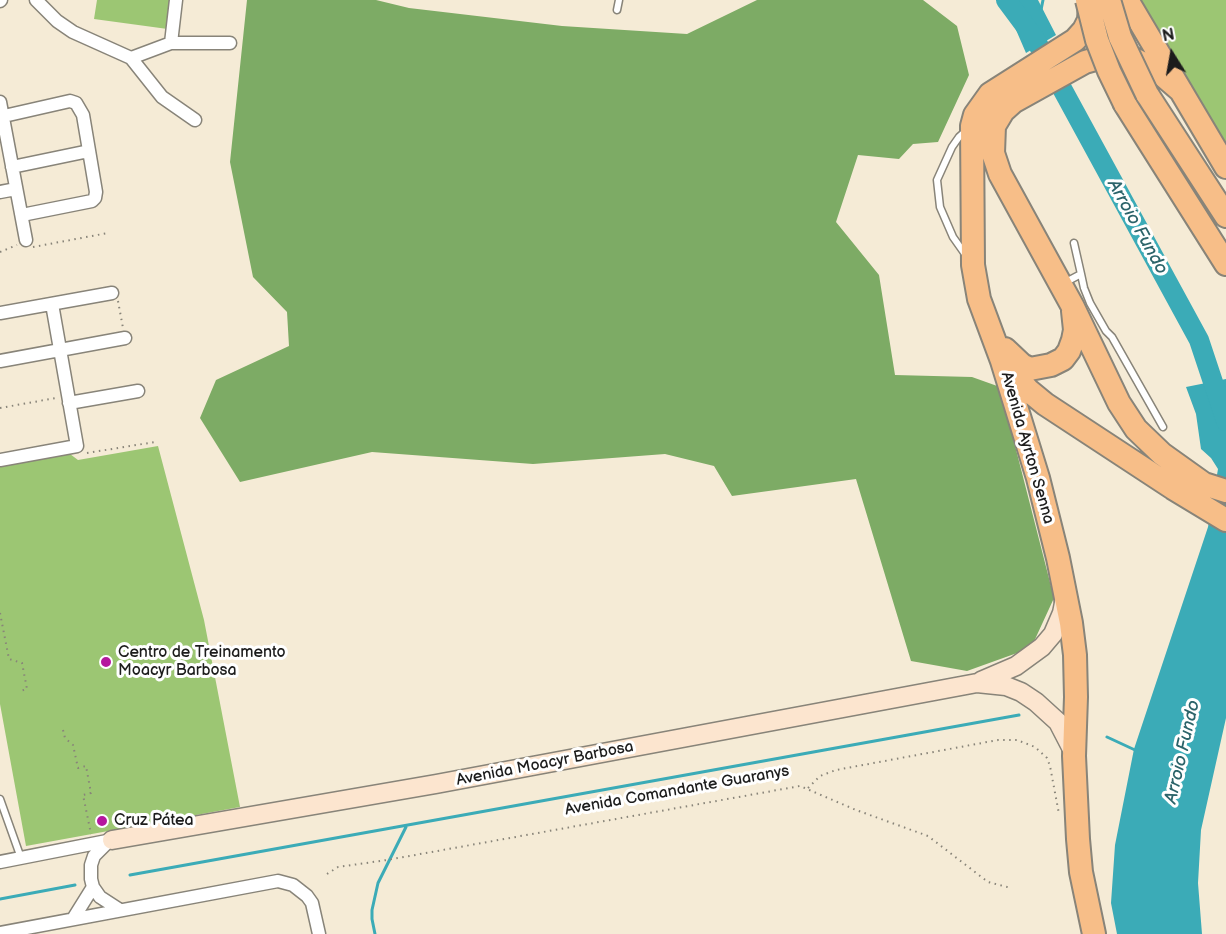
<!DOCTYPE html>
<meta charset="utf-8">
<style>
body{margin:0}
#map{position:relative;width:1226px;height:934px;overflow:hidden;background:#f5ebd6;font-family:"Balsamiq Sans",sans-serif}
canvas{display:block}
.north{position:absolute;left:1142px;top:24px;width:60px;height:60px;-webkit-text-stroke:4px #fff;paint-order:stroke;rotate:349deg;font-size:16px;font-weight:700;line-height:24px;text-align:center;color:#1c1c1c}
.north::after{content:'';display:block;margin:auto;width:21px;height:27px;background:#1c1c1c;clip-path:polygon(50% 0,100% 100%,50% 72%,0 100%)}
</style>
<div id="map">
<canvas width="1226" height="934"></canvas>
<div class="north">N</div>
</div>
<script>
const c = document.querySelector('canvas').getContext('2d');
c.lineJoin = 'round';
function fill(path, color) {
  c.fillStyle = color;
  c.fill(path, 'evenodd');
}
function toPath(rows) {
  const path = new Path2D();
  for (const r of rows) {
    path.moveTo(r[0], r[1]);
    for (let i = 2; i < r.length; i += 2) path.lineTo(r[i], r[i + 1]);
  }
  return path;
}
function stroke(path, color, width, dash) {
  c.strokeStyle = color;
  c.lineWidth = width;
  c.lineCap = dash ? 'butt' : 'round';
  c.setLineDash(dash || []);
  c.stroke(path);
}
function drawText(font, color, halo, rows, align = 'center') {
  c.font = font + ' "Balsamiq Sans",sans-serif';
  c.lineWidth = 6;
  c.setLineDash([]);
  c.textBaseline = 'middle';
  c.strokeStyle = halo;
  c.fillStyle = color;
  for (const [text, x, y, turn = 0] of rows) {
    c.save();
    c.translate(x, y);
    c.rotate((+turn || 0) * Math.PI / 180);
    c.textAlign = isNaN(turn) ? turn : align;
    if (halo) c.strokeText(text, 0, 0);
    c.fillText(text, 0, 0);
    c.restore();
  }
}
fill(toPath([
 [97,0,179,0,175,30,94,19],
 [1135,0,1226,0,1226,148],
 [158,446,204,620,240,807,26,846,0,704,0,467,70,454,78,460]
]), '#9cc673');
fill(toPath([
 [247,0,376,0,409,8,562,26,687,34,757,0,923,0,957,26,969,75,938,142,913,144,899,159,858,155,836,222,879,275,895,375,972,377,1000,387,1054,598,1031,648,967,671,911,661,856,479,732,496,714,466,665,454,533,464,372,452,240,482,200,418,216,380,289,346,287,312,253,277,230,162]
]), '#7dab65');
fill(toPath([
 [996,0,1038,0,1056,35,1026,53,1010,16],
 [1226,379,1226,718,1201,830,1198,883,1202,934,1117,934,1111,903,1115,845,1134,749,1208,527,1218,469,1211,458,1201,449,1196,414,1186,387]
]), '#3babb7');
stroke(toPath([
 [1041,10,1043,0],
 [1107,737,1135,750],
 [130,875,1019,715],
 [0,899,75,885],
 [375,934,372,919,372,910,378,883,406,827]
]), '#3babb7', 3);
stroke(toPath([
 [1006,0,1035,39,1199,340,1226,421]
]), '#3babb7', 20);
const lane = toPath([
 [617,10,619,0],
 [965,254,953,237,940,207,937,180,952,147,959,137,967,130],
 [1081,274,1084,288,1090,303,1106,331,1112,337,1163,427],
 [1064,283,1081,274,1074,243],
 [0,799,21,858]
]);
const street = toPath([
 [36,0,57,21,73,32,131,58,162,97,195,120],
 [0,1,1,0],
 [171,43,176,0],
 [131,58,171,43,230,43],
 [0,102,26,240],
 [4,116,70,101,76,103,83,115,96,192,95,198,92,201,22,215],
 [12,167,89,151],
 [0,192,16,189],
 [0,313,112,293],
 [0,361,125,338],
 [69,403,138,391],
 [0,460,77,446,52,304],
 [108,842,94,856,91,865,91,879,93,887,100,897,120,910],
 [0,862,112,840],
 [73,919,93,887],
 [0,933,278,881,293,885,307,896,312,903,319,934]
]);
const secondary = toPath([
 [981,681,1016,666,1042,647,1053,634,1062,613,1065,598],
 [112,840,436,784,977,683,1006,686,1021,692,1036,702,1058,722,1073,751]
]);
const highway = toPath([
 [1127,0,1226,167],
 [1090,3,1089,20,1084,30,1075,40,990,94,975,115,972,126,973,265,979,299,1002,361,1038,478,1058,558,1071,623,1075,655,1076,697,1074,756,1078,839,1081,872,1094,934],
 [1181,91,1159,72,1134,59,1120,57,1099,58,1085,62,1013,102,1003,111,994,126,993,153,1000,174,1073,307,1119,403,1136,429,1162,454,1204,484,1226,491],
 [1147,94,1226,216],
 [1125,104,1226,264],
 [1005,349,1022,365,1030,369,1051,365,1063,359,1069,351,1073,340,1075,330,1073,311],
 [1007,367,1028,390,1045,404,1173,488,1226,520]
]);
stroke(lane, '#888479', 9);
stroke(street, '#888479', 15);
stroke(secondary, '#888479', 21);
stroke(highway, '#888479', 26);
stroke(toPath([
 [33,247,108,233],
 [0,252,17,245],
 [118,301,123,328],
 [0,408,56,398],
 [87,453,155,442],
 [0,613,9,659,22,663,27,689,20,691],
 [63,730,65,738,73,745,78,768,86,766,91,793,83,795,91,834],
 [808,788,820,776,836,770,998,740,1017,740,1035,747,1047,758,1050,766,1059,814],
 [327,874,338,867,387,860,800,786,856,810,928,836,988,882,1011,888]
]), '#888479', 2, [1.5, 4.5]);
stroke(lane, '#fff', 6);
stroke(street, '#fff', 12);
stroke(secondary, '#fce5cf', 18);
stroke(highway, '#f7be88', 22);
const highwayBridge = toPath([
 [1087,0,1097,40,1109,71,1125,104],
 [1109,0,1120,37,1147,94]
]);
stroke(highwayBridge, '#888479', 26, []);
stroke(highwayBridge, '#f7be88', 22);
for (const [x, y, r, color] of [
 [106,662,6,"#b5179e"],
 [102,821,6,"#b5179e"]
]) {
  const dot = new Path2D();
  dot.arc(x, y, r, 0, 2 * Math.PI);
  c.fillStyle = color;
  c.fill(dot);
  stroke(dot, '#fff', 2);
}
drawText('16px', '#1c1c1c', '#fff', [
 ["Avenida Ayrton Senna",1027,448,74],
 ["Avenida Moacyr Barbosa",545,764,-11],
 ["Avenida Comandante Guaranys",677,791,-10]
]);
drawText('16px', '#1c1c1c', '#fff', [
 ["Centro de Treinamento",118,653],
 ["Moacyr Barbosa",118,671],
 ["Cruz Pátea",114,821]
], 'left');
drawText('italic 18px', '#2c646a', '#fff', [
 ["Arroio Fundo",1137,227,61],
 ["Arroio Fundo",1183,752,-77]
]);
</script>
